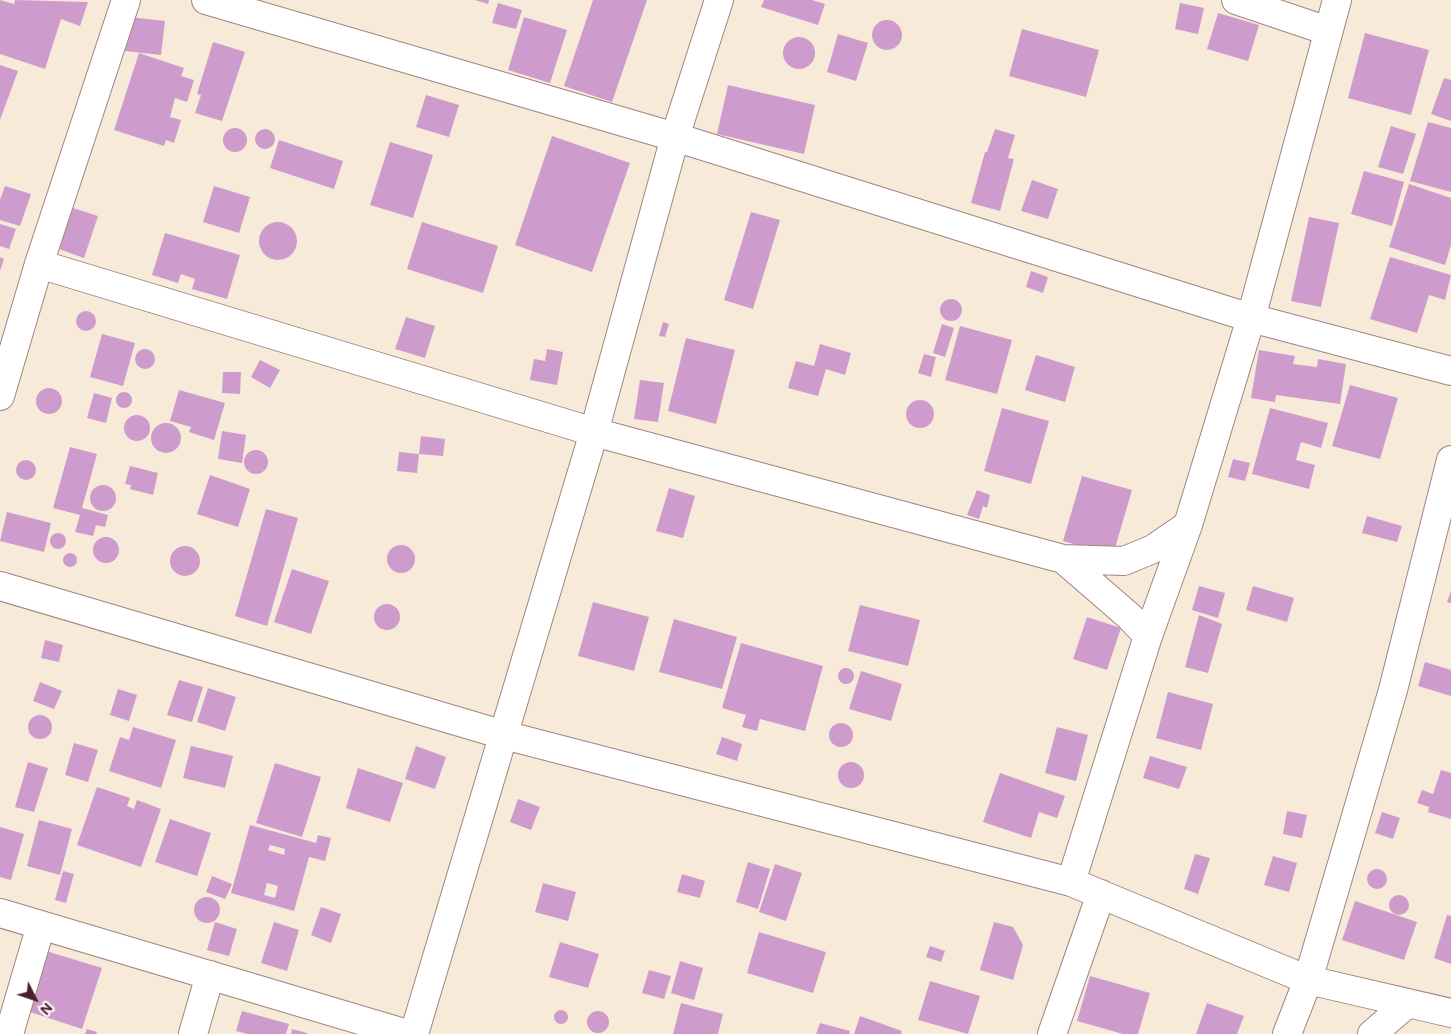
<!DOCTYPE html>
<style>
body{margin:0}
#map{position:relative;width:1451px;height:1034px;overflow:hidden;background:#f8ead8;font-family:Mali,sans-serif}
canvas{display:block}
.north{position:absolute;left:10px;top:974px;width:50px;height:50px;-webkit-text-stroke:4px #fff;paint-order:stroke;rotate:131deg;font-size:14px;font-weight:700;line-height:20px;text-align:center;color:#4a1f2b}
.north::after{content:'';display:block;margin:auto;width:18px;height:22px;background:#4a1f2b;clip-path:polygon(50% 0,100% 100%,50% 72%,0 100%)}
</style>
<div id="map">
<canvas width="1451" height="1034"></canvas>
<div class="north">N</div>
</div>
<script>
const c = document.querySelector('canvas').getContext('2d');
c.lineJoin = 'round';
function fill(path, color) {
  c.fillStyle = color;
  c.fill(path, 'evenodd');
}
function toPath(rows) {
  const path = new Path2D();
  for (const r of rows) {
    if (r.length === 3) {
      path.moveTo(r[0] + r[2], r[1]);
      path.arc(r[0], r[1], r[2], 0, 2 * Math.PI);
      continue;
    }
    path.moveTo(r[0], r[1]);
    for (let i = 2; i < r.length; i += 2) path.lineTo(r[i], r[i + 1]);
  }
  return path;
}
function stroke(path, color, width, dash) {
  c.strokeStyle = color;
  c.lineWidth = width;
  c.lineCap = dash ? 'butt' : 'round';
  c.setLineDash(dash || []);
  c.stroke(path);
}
fill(toPath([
 [0,0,14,4,15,0,88,2,80,26,61,19,45,69,0,54],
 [475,0,489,0,488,4],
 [593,0,647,0,612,102,564,86],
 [764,0,812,0,825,4,818,25,761,7],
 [498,3,522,10,516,29,492,23],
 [1180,3,1204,8,1198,34,1175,29],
 [1218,13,1259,25,1248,61,1207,49],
 [129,17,165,21,161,55,125,51],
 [524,17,567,30,550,83,508,70],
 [887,35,15],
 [1022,29,1099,50,1086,97,1009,76],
 [1365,33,1429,50,1411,115,1348,98],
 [838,34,868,43,856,81,827,72],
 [799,53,16],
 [213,42,245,52,222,121,195,113,201,95,197,94],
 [139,53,184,68,181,76,194,80,187,102,175,98,170,117,181,120,174,143,166,140,164,146,114,130],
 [0,65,18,71,0,120],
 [1444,78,1451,80,1451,121,1431,114],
 [728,85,815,105,804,154,717,134],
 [426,95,459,105,449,137,416,127],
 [1428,122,1451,128,1451,192,1410,181],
 [1391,126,1416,134,1403,174,1378,167],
 [235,140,12],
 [265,139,10],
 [995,129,1015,135,1008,158,1014,159,1000,211,971,203,985,152,987,152],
 [552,136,630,163,592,272,515,245],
 [279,140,343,161,334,189,270,168],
 [390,142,433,155,413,218,370,205],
 [1364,171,1404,182,1392,226,1351,214],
 [1032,180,1058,189,1048,219,1021,211],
 [1409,184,1451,198,1451,245,1445,265,1389,247],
 [5,186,31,194,20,226,0,220,0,200],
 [214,186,250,197,239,233,203,222],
 [73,208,98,216,84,258,59,249],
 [751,212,780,220,753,309,724,300],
 [1309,217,1339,223,1321,307,1291,301],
 [278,241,19],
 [422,222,498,246,483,293,407,269],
 [0,224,16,229,9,249,0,246],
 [165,233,240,255,227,299,192,289,195,279,181,274,178,283,152,275],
 [0,257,4,259,0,271],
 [1390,257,1451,275,1445,300,1429,295,1417,333,1370,319],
 [1031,271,1048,277,1043,293,1026,287],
 [951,310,11],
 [86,321,10],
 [406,317,435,326,425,358,395,349],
 [663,322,669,324,665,337,659,336],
 [942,324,954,328,945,357,933,353],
 [960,326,1012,340,997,394,945,380],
 [102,334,135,343,123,386,90,377],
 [686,338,735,350,716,424,668,411],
 [820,344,851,353,845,375,826,369,818,396,788,388,796,361,814,366],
 [547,349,563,352,557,385,530,380,534,359,545,361],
 [145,359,10],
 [1259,350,1295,356,1293,364,1317,367,1318,359,1346,364,1340,404,1276,395,1275,402,1251,398],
 [924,354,936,357,931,377,918,373],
 [1036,355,1075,367,1065,402,1025,390],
 [260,360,280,370,270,388,251,377],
 [223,372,241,372,240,394,222,393],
 [640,380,664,383,658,422,634,419],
 [1350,385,1398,398,1380,459,1332,446],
 [49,401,13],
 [179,390,225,403,214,440,189,432,191,427,170,421],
 [124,400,8],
 [94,393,112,398,106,423,87,418],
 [920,414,14],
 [1002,408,1049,421,1031,484,984,471],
 [1270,408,1328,423,1321,448,1301,442,1296,460,1315,465,1309,489,1252,474],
 [137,428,13],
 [166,438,15],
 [222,431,246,435,242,463,218,459],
 [421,436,445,439,443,456,419,454],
 [70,447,97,454,82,508,108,515,105,527,96,525,93,536,75,532,80,515,53,508],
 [256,462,12],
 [399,452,419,454,417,473,397,471],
 [1233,459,1250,463,1245,481,1228,477],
 [26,470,10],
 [130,466,158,473,153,495,130,489,131,485,125,484],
 [210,475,250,489,238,527,197,514],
 [1082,476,1132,490,1113,555,1063,541],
 [103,498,13],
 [669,488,695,496,683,538,656,531],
 [977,490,990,495,987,508,983,506,979,519,967,515],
 [266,509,298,518,267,626,235,616],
 [7,512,51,523,44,552,0,541],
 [1367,516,1402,526,1397,542,1362,533],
 [58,541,8],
 [106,550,13],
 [401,559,14],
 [185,561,15],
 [70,560,7],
 [292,569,329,581,311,634,274,622],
 [1199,586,1225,593,1218,618,1192,610],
 [1253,586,1294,598,1287,622,1246,610],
 [1451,591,1451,603,1447,602],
 [593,602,649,617,634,671,578,656],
 [387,617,13],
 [860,605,920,620,908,666,848,651],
 [1199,615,1222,624,1208,673,1185,667],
 [1087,617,1121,628,1107,670,1073,659],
 [674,619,737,637,722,689,659,672],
 [45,640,63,645,59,662,41,658],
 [741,643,823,666,805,731,760,719,757,731,742,727,746,715,722,708],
 [1425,662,1451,670,1451,696,1418,686],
 [846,676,8],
 [861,671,902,684,891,721,849,709],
 [179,680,203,687,192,722,167,715],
 [40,682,62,691,54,709,33,701],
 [208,688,236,697,225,731,197,722],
 [118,689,137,695,129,721,110,715],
 [1168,692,1213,704,1201,750,1156,738],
 [40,727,12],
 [841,735,12],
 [133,727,176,740,161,788,109,771,120,737,129,740],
 [1057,727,1088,735,1076,781,1045,773],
 [722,737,742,744,737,761,716,754],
 [74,743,98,750,88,782,65,775],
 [191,746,233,756,225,788,183,778],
 [416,746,446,757,435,789,405,779],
 [1150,756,1187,767,1179,789,1143,778],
 [851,775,13],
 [28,762,48,768,34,812,15,807],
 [275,763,321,777,302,837,256,823],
 [358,768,403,783,390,822,346,808],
 [1441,770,1451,773,1451,819,1428,812,1429,807,1417,803,1422,790,1433,794],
 [1000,773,1065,796,1057,818,1039,812,1031,838,983,822],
 [97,787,130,798,127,806,134,809,137,800,161,809,141,867,77,845],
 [518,799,540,807,531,830,510,822],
 [1287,811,1307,815,1302,838,1283,834],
 [1382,812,1400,818,1393,839,1375,833],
 [170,819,211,833,197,876,155,862],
 [39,820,72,829,60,875,27,866],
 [250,825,316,843,318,835,331,838,325,861,309,857,294,911,231,893],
 [270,845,285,849,284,855,268,850],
 [267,883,278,886,275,898,264,895],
 [0,827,24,834,11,880,0,877],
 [1195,854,1210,858,1198,894,1184,889],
 [1273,856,1297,863,1289,892,1264,885],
 [748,862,770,869,758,909,736,902],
 [775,864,802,873,786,921,759,912],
 [1377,879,10],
 [63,871,74,874,66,903,55,900],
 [682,874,705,881,700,898,677,892],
 [212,876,232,884,225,899,206,892],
 [543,883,576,892,568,921,535,912],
 [1399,905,10],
 [207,910,13],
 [1355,901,1417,922,1404,960,1342,940],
 [321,907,341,914,331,943,311,935],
 [1447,915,1451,916,1451,964,1434,958],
 [215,922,237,929,229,956,207,950],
 [274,922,299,930,287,971,261,963],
 [994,922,1013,927,1023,945,1013,980,980,970],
 [759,932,826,952,813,993,747,973],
 [560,942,599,954,588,988,549,977],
 [930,946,945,951,941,962,926,957],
 [46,951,102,968,82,1029,27,1011],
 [680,961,703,968,694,1000,671,993],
 [649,970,671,976,664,999,642,993],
 [1090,976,1150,993,1138,1034,1123,1034,1077,1021],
 [930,981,980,996,968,1034,918,1020],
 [681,1003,723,1014,718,1034,673,1034],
 [1207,1003,1244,1016,1237,1034,1196,1034],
 [561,1017,7],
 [598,1022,11],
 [242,1011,289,1024,286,1034,248,1034,236,1031],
 [860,1016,902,1031,901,1034,854,1034],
 [820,1023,850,1031,849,1034,816,1034],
 [87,1029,97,1032,96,1034,85,1034],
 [292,1029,307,1033,307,1034,291,1034]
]), '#ce9ccc');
const street = toPath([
 [206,0,675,137,1251,318,1451,371],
 [1236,0,1328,31],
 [39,264,594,432,1063,559,1124,561,1153,549,1188,525],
 [0,396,39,264,126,0],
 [1063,559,1130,617,1148,636],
 [0,586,504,735,1071,882,1308,980,1451,1013],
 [1071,882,1148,636,1188,525,1251,318,1337,0],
 [0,913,407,1034],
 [9,1034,41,925],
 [193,1034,210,975],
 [414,1034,594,432,675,137,719,0],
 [1052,1034,1101,894],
 [1287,1034,1308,980,1393,690,1451,460],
 [1372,1034,1408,1003]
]);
stroke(street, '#a18482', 30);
stroke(street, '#fff', 28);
</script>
